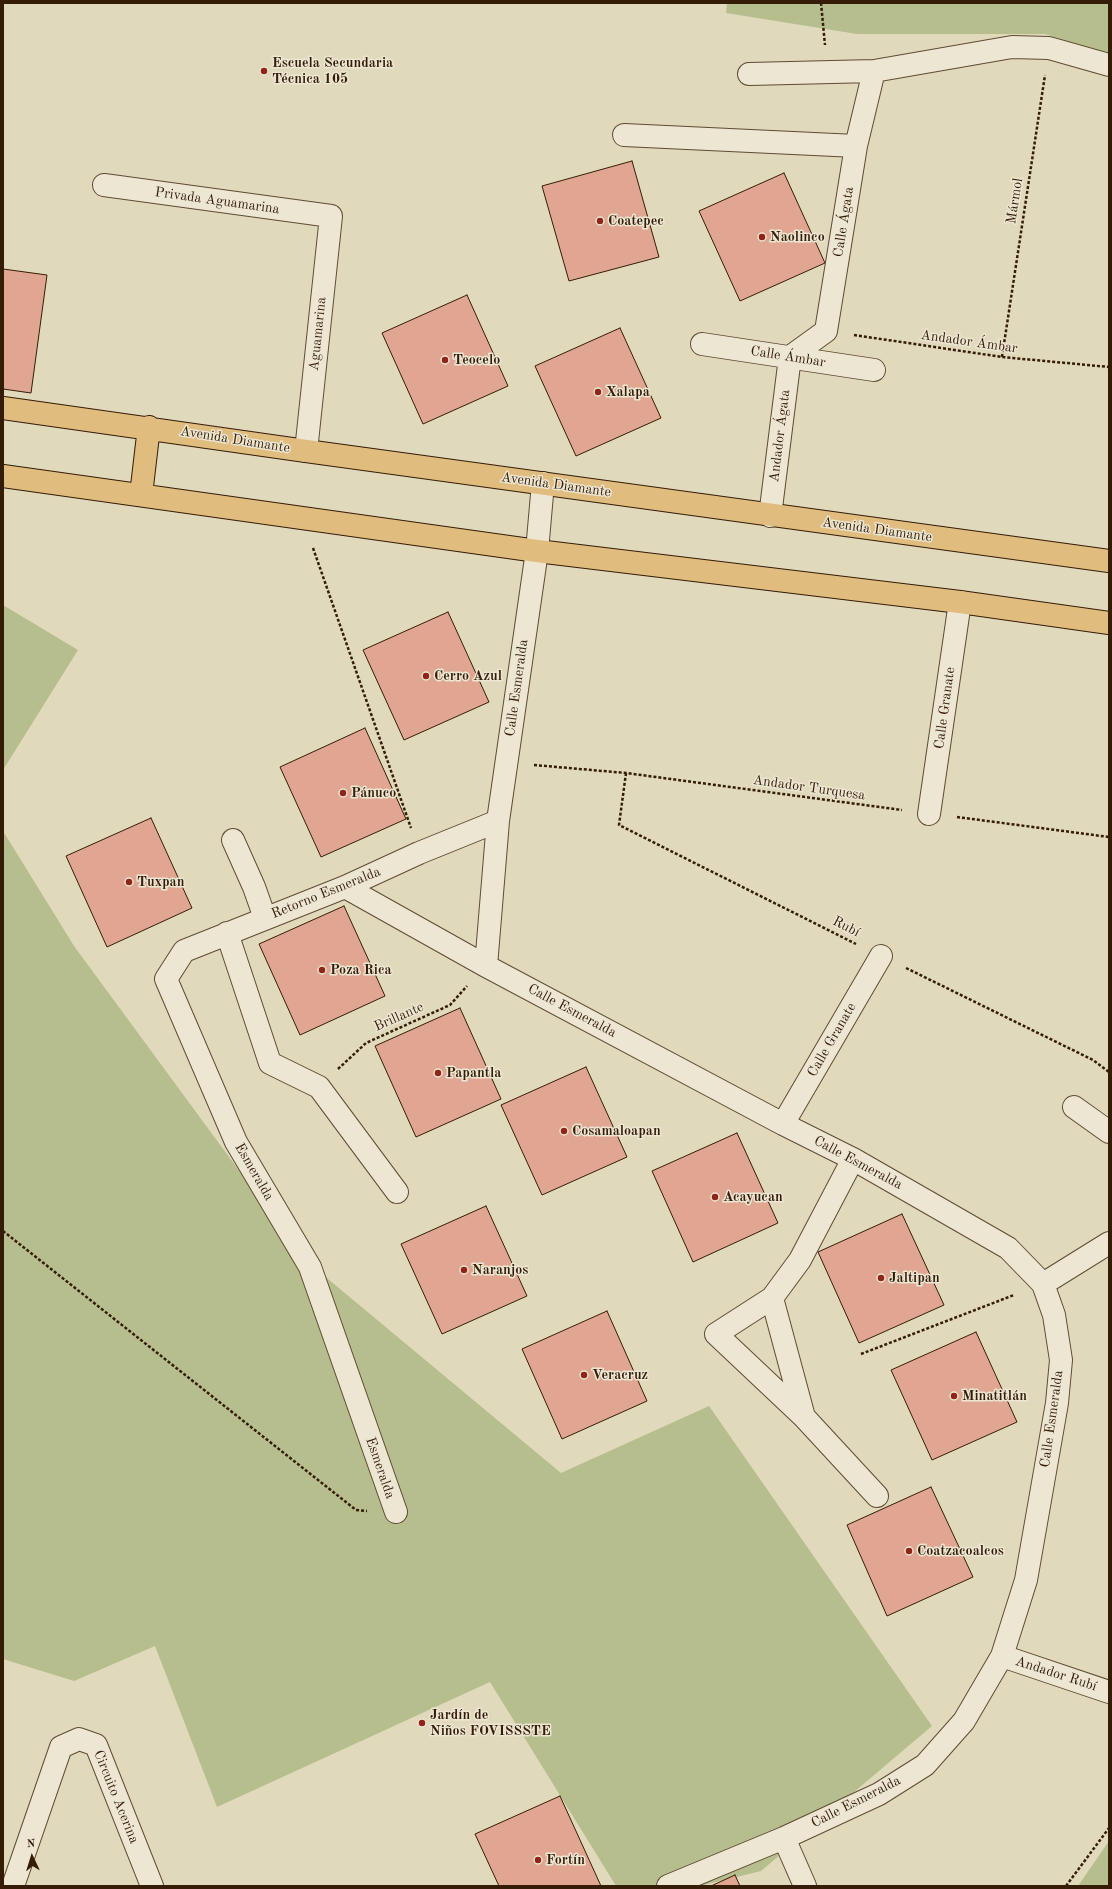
<!DOCTYPE html>
<meta charset="utf-8">
<style>
body{margin:0}
#map{position:relative;width:1112px;height:1889px;overflow:hidden;background:#e1d9bb;font-family:"Old Standard TT",serif}
canvas{display:block}
.frame{position:absolute;inset:0;border:4px solid #341c06;pointer-events:none}
.north{position:absolute;left:12px;top:1837px;width:40px;height:40px;-webkit-text-stroke:3px #ece6d3;paint-order:stroke;rotate:356deg;font-size:11px;font-weight:700;line-height:16px;text-align:center;color:#341c06}
.north::after{content:'';display:block;margin:auto;width:14px;height:18px;background:#341c06;clip-path:polygon(50% 0,100% 100%,50% 72%,0 100%)}
</style>
<div id="map">
<canvas width="1112" height="1889"></canvas>
<div class="frame"></div>
<div class="north">N</div>
</div>
<script>
const c = document.querySelector('canvas').getContext('2d');
c.lineJoin = 'round';
function fill(path, color) {
  c.fillStyle = color;
  c.fill(path, 'evenodd');
}
function toPath(rows) {
  const path = new Path2D();
  for (const r of rows) {
    path.moveTo(r[0], r[1]);
    for (let i = 2; i < r.length; i += 2) path.lineTo(r[i], r[i + 1]);
  }
  return path;
}
function stroke(path, color, width, dash) {
  c.strokeStyle = color;
  c.lineWidth = width;
  c.lineCap = dash ? 'butt' : 'round';
  c.setLineDash(dash || []);
  c.stroke(path);
}
function drawText(font, color, halo, rows, align = 'center') {
  c.font = font + ' "Old Standard TT",serif';
  c.lineWidth = 3;
  c.setLineDash([]);
  c.textBaseline = 'middle';
  c.strokeStyle = halo;
  c.fillStyle = color;
  for (const [text, x, y, turn = 0] of rows) {
    c.save();
    c.translate(x, y);
    c.rotate((+turn || 0) * Math.PI / 180);
    c.textAlign = isNaN(turn) ? turn : align;
    if (halo) c.strokeText(text, 0, 0);
    c.fillText(text, 0, 0);
    c.restore();
  }
}
fill(toPath([
 [727,3,1109,3,1109,54,1045,34,857,34,726,13],
 [3,605,78,650,3,770],
 [3,831,74,946,304,1259,561,1473,709,1406,932,1726,761,1871,700,1886,616,1886,490,1682,217,1807,155,1646,74,1681,3,1659],
 [1109,1841,1109,1886,1078,1886]
]), '#b6be8e');
const building = toPath([
 [632,161,659,257,569,281,542,186,632,161],
 [784,173,825,263,740,301,699,211,784,173],
 [3,269,47,275,31,393,3,389,3,269],
 [467,295,508,386,423,424,382,333,467,295],
 [620,328,661,418,576,456,535,366,620,328],
 [448,612,489,702,404,740,363,650,448,612],
 [365,728,406,819,321,857,280,767,365,728],
 [151,818,192,908,107,947,66,856,151,818],
 [344,906,385,996,300,1035,259,944,344,906],
 [460,1008,501,1099,416,1137,375,1046,460,1008],
 [586,1067,627,1157,542,1195,501,1105,586,1067],
 [737,1133,778,1223,693,1262,652,1171,737,1133],
 [486,1206,527,1296,442,1334,401,1244,486,1206],
 [902,1214,944,1305,859,1343,818,1252,902,1214],
 [607,1311,647,1401,562,1439,522,1349,607,1311],
 [976,1332,1017,1422,932,1460,891,1370,976,1332],
 [931,1487,973,1577,887,1616,847,1525,931,1487],
 [560,1796,601,1886,499,1886,475,1834,560,1796],
 [735,1875,740,1886,711,1886,735,1875]
]);
fill(building, '#e0a692');
stroke(building, '#341c06', 1);
const minor = toPath([
 [749,74,874,71,1012,47,1049,48,1109,65],
 [624,135,856,146],
 [104,185,331,216,306,451],
 [702,344,874,370],
 [770,516,790,357,826,331,856,146,874,71],
 [929,814,960,602],
 [233,840,254,887,265,918],
 [345,887,486,966,783,1124,853,1159,1008,1248,1043,1284,1054,1315,1061,1360,1057,1403,1026,1580,1002,1656,964,1721,925,1765,879,1794,784,1838,668,1886],
 [227,933,270,1063,319,1087,397,1192],
 [486,966,498,821,537,551,543,483],
 [1074,1107,1109,1132],
 [783,1124,881,956],
 [853,1159,800,1260,772,1298,716,1334,804,1417,877,1496],
 [1043,1284,1109,1243],
 [772,1298,804,1417],
 [396,1512,310,1267,236,1142,166,979,184,951,345,887,419,853,498,821],
 [1002,1656,1109,1692],
 [784,1838,805,1886],
 [13,1886,61,1747,79,1739,96,1745,152,1886]
]);
const major = toPath([
 [3,408,306,451,1109,561],
 [3,476,537,551,960,602,1109,623],
 [141,495,149,427]
]);
stroke(minor, '#5f4b33', 24);
stroke(major, '#341c06', 24);
stroke(toPath([
 [821,3,825,45],
 [854,335,1002,357,1109,367],
 [1002,357,1045,75],
 [313,548,411,828],
 [534,765,626,773,902,810],
 [626,773,619,825,856,944],
 [957,817,1109,837],
 [906,968,1093,1060,1109,1072],
 [338,1069,366,1043,450,1005,467,986],
 [3,1231,356,1510,367,1511],
 [861,1354,1014,1295],
 [1066,1886,1109,1828]
]), '#341c06', 2.5, [3, 2]);
stroke(minor, '#ece6d3', 22);
stroke(major, '#e0bc7e', 22);
for (const [x, y, r, color] of [
 [264,71,4,"#8f2418"],
 [600,221,4,"#8f2418"],
 [762,237,4,"#8f2418"],
 [445,360,4,"#8f2418"],
 [598,392,4,"#8f2418"],
 [426,676,4,"#8f2418"],
 [343,793,4,"#8f2418"],
 [129,882,4,"#8f2418"],
 [322,970,4,"#8f2418"],
 [438,1073,4,"#8f2418"],
 [564,1131,4,"#8f2418"],
 [715,1197,4,"#8f2418"],
 [464,1270,4,"#8f2418"],
 [881,1278,4,"#8f2418"],
 [584,1375,4,"#8f2418"],
 [954,1396,4,"#8f2418"],
 [909,1551,4,"#8f2418"],
 [422,1723,4,"#8f2418"],
 [538,1860,4,"#8f2418"]
]) {
  const dot = new Path2D();
  dot.arc(x, y, r, 0, 2 * Math.PI);
  c.fillStyle = color;
  c.fill(dot);
  stroke(dot, '#ece6d3', 1.5);
}
drawText('bold 14px', '#341c06', '#ece6d3', [
 ["Escuela Secundaria",272,63],
 ["Técnica 105",272,79],
 ["Coatepec",608,221],
 ["Naolinco",770,237],
 ["Teocelo",453,360],
 ["Xalapa",606,392],
 ["Cerro Azul",434,676],
 ["Pánuco",351,793],
 ["Tuxpan",137,882],
 ["Poza Rica",330,970],
 ["Papantla",446,1073],
 ["Cosamaloapan",572,1131],
 ["Acayucan",723,1197],
 ["Naranjos",472,1270],
 ["Jaltipan",889,1278],
 ["Veracruz",592,1375],
 ["Minatitlán",962,1396],
 ["Coatzacoalcos",917,1551],
 ["Jardín de",430,1715],
 ["Niños FOVISSSTE",430,1731],
 ["Fortín",546,1860]
], 'left');
drawText('14px', '#341c06', '#ece6d3', [
 ["Privada Aguamarina",217,201,8],
 ["Mármol",1015,201,-81],
 ["Calle Ágata",844,222,-81],
 ["Aguamarina",318,334,-84],
 ["Andador Ámbar",969,342,8],
 ["Calle Ámbar",788,357,9],
 ["Andador Ágata",780,436,-83],
 ["Avenida Diamante",235,440,9],
 ["Avenida Diamante",556,485,8],
 ["Avenida Diamante",877,530,8],
 ["Calle Esmeralda",517,688,-82],
 ["Calle Granate",945,708,-82],
 ["Andador Turquesa",809,788,8],
 ["Retorno Esmeralda",326,893,-22],
 ["Rubí",846,927,27],
 ["Calle Esmeralda",572,1011,28],
 ["Brillante",399,1017,-24],
 ["Calle Granate",832,1040,-60],
 ["Calle Esmeralda",858,1163,28],
 ["Esmeralda",254,1172,60],
 ["Calle Esmeralda",1052,1419,-82],
 ["Esmeralda",380,1468,71],
 ["Andador Rubí",1056,1674,18],
 ["Circuito Acerina",116,1797,68],
 ["Calle Esmeralda",856,1802,-27]
]);
</script>
